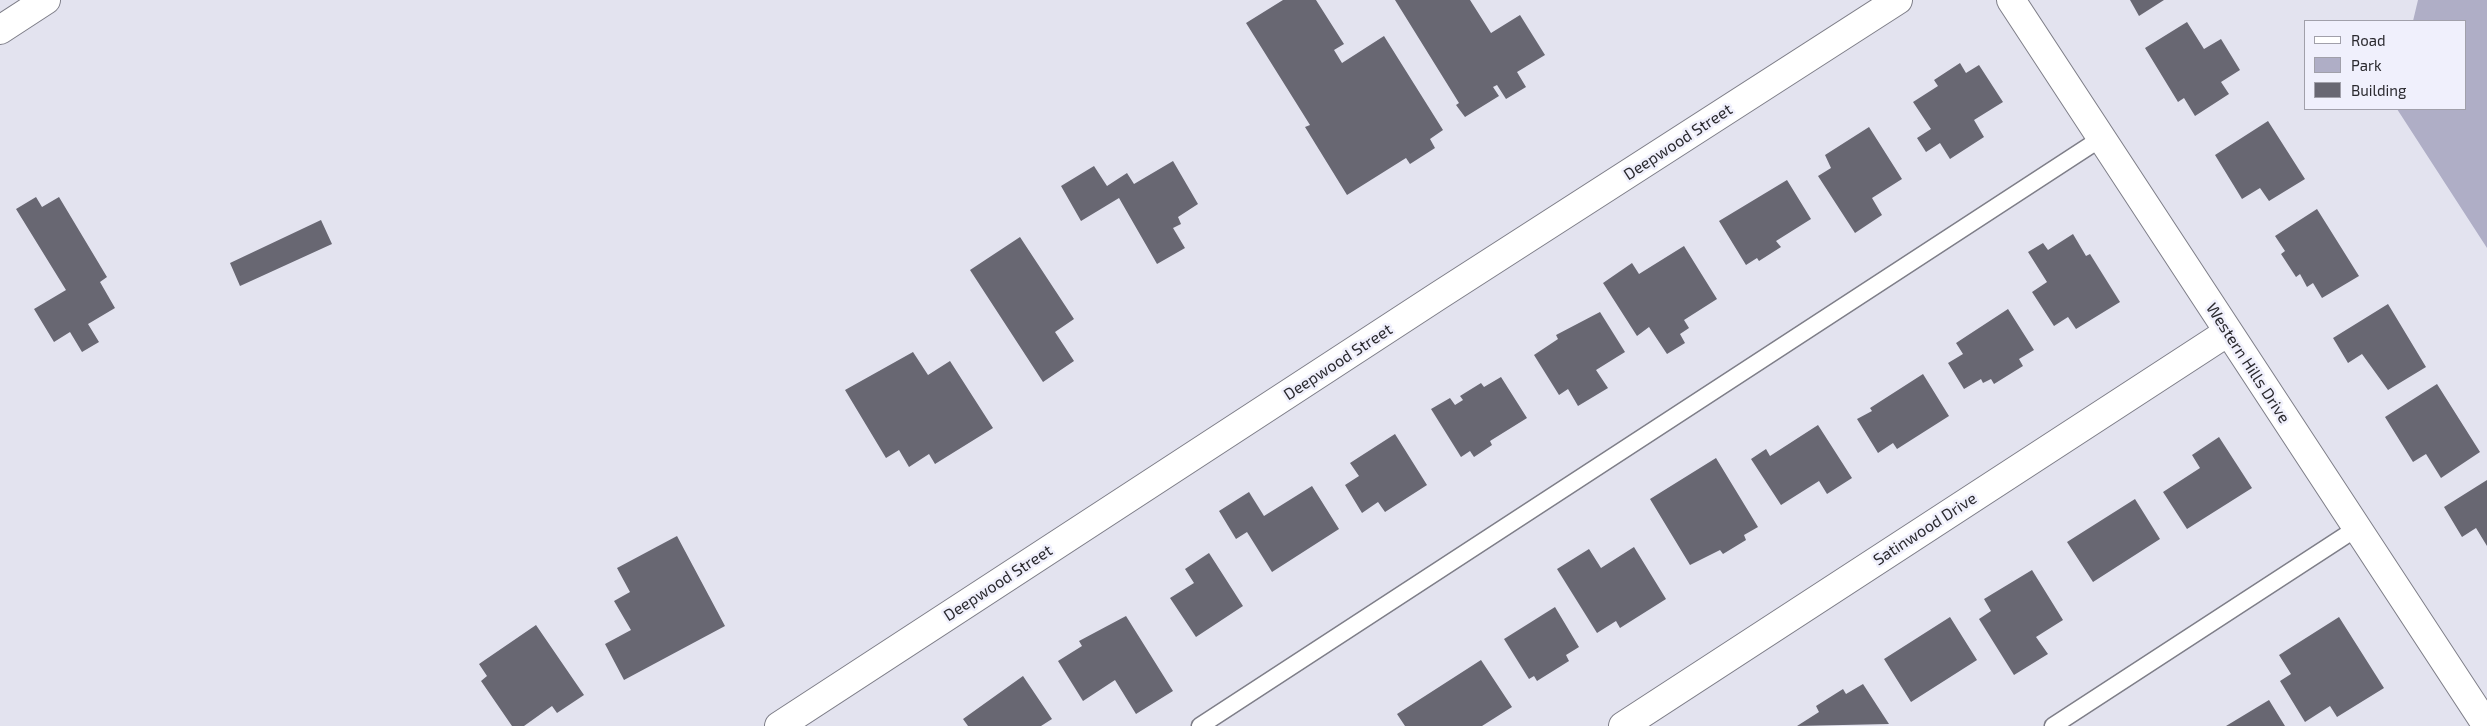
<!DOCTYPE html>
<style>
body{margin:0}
#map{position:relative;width:2487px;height:726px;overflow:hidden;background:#e3e3ef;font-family:"Exo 2",sans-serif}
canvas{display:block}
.legend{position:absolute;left:2304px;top:20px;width:162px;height:90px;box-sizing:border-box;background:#f0f0fc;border:1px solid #a1a0aa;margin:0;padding:6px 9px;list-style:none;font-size:15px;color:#2a292e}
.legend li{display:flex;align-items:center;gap:10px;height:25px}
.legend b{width:25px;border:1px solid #a1a0aa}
</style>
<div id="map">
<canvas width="2487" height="726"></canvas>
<ul class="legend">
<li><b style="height:6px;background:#fff"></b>Road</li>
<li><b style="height:14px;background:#afaec6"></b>Park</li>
<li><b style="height:14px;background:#686772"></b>Building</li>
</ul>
</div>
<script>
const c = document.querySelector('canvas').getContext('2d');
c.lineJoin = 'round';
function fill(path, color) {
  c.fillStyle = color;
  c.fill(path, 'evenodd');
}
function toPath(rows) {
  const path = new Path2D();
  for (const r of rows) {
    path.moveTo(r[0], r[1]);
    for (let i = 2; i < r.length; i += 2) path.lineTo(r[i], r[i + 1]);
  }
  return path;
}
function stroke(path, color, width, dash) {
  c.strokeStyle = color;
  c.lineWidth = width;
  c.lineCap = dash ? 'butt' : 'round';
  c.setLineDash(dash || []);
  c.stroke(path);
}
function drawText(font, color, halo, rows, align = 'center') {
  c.font = font + ' "Exo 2",sans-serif';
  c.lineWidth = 5;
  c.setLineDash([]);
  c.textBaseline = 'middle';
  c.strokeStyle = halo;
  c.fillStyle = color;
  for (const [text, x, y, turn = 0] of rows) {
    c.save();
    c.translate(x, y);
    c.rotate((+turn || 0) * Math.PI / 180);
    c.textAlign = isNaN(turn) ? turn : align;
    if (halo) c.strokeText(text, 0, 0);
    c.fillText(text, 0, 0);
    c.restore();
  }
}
fill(toPath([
 [2418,0,2487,0,2487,248,2397,109,2466,109,2466,21,2413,21]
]), '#afaec6');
fill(toPath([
 [1283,0,1316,0,1344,44,1334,50,1342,63,1384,36,1443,130,1430,139,1435,148,1410,164,1406,158,1347,195,1305,127,1310,125,1246,23],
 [1395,0,1470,0,1491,33,1520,15,1545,55,1517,72,1526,87,1506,99,1497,85,1493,87,1499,96,1465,117,1456,105,1459,103],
 [2130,0,2164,0,2139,16],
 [2187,22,2204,49,2221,39,2240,70,2221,82,2229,94,2195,116,2184,98,2178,102,2145,48],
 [1960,63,1966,73,1979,65,2003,102,1974,120,1984,137,1950,159,1940,143,1926,152,1917,138,1931,129,1913,102,1938,86,1934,80],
 [2268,121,2305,179,2269,201,2260,188,2242,199,2215,155],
 [1869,127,1902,179,1872,198,1882,215,1855,233,1818,176,1831,168,1825,155],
 [1173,161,1198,204,1178,217,1181,224,1173,228,1185,248,1157,264,1119,198,1081,221,1061,186,1094,166,1107,186,1127,173,1134,184],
 [1787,180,1811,219,1776,241,1781,247,1759,261,1757,258,1746,265,1719,221],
 [36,197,42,207,59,197,107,277,100,282,115,308,88,324,99,342,82,352,70,332,54,342,34,309,66,290,16,209],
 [2317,209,2359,276,2322,298,2313,283,2307,287,2300,274,2296,277,2281,254,2285,251,2275,236],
 [321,220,332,244,240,286,230,263],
 [2073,234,2086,256,2090,254,2120,302,2076,329,2068,317,2054,326,2032,292,2047,282,2028,252,2043,243,2048,250],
 [1020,237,1074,319,1055,332,1074,361,1043,382,970,270],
 [1684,246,1717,299,1684,320,1689,328,1680,334,1685,343,1667,354,1649,327,1637,336,1603,283,1632,263,1639,274],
 [2388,304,2426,367,2388,390,2362,354,2348,363,2333,338],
 [2008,309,2034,350,2019,359,2023,366,1994,384,1991,379,1983,383,1981,379,1964,389,1948,363,1963,354,1956,343],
 [1600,312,1625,352,1596,370,1608,388,1578,406,1568,389,1559,395,1534,355,1558,339,1556,335],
 [913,352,928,375,950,361,993,428,935,464,929,454,909,467,899,450,886,458,845,390],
 [1923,374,1949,416,1897,449,1893,443,1878,453,1857,419,1872,411,1870,408],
 [1501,377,1527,418,1490,441,1492,445,1474,457,1470,451,1461,457,1431,409,1450,398,1455,405,1463,400,1460,396,1481,383,1484,387],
 [2437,384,2480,452,2441,478,2426,454,2413,462,2385,417],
 [1818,425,1852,478,1827,494,1819,481,1781,505,1751,459,1766,449,1770,456],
 [1395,434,1427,485,1385,512,1378,502,1362,513,1345,485,1359,476,1350,463],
 [2219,437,2252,488,2187,529,2163,492,2200,468,2192,455],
 [1716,458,1758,527,1744,535,1746,540,1723,554,1720,550,1690,565,1650,499],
 [2487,480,2487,546,2476,528,2462,537,2444,507],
 [1312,486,1339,529,1272,572,1247,532,1236,539,1219,511,1249,492,1264,516],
 [2135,499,2160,539,2093,582,2067,542],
 [677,536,725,626,624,680,605,644,631,630,614,601,630,592,617,568],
 [1634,547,1666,599,1620,628,1616,621,1597,633,1557,569,1589,549,1601,568],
 [1209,553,1243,606,1196,637,1170,598,1194,583,1185,569],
 [2032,570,2063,620,2036,637,2048,654,2014,675,1979,619,1991,611,1984,599],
 [1555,607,1579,647,1566,655,1569,661,1537,681,1534,676,1529,679,1504,639],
 [1126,616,1173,691,1136,714,1115,680,1083,701,1058,661,1082,646,1079,641],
 [1950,617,1977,660,1911,702,1884,659],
 [2339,617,2384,688,2337,717,2330,706,2305,722,2280,681,2291,674,2279,655],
 [536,625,584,695,557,713,552,706,524,726,512,726,481,681,487,676,479,664],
 [1481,660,1512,707,1482,726,1405,726,1397,714],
 [1023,676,1052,719,1041,726,968,726,963,719],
 [1863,684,1889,724,1797,726,1819,712,1816,706,1843,689,1846,694],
 [2269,700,2285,726,2226,726]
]), '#686772');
const service = toPath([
 [1200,726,2100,139],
 [2053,726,2357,528]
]);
const minor = toPath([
 [2011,0,2487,726],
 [0,30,46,0],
 [779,726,1438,296,1898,0],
 [1623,726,2228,332]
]);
stroke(service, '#7e7e88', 19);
stroke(minor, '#7e7e88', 30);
stroke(service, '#fff', 16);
stroke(minor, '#fff', 28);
drawText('16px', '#2a292e', '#f0f0fc', [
 ["Deepwood Street",1678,142,-33],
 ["Deepwood Street",1338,362,-33],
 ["Western Hills Drive",2248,363,57],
 ["Satinwood Drive",1925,529,-33],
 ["Deepwood Street",998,583,-33]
]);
</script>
